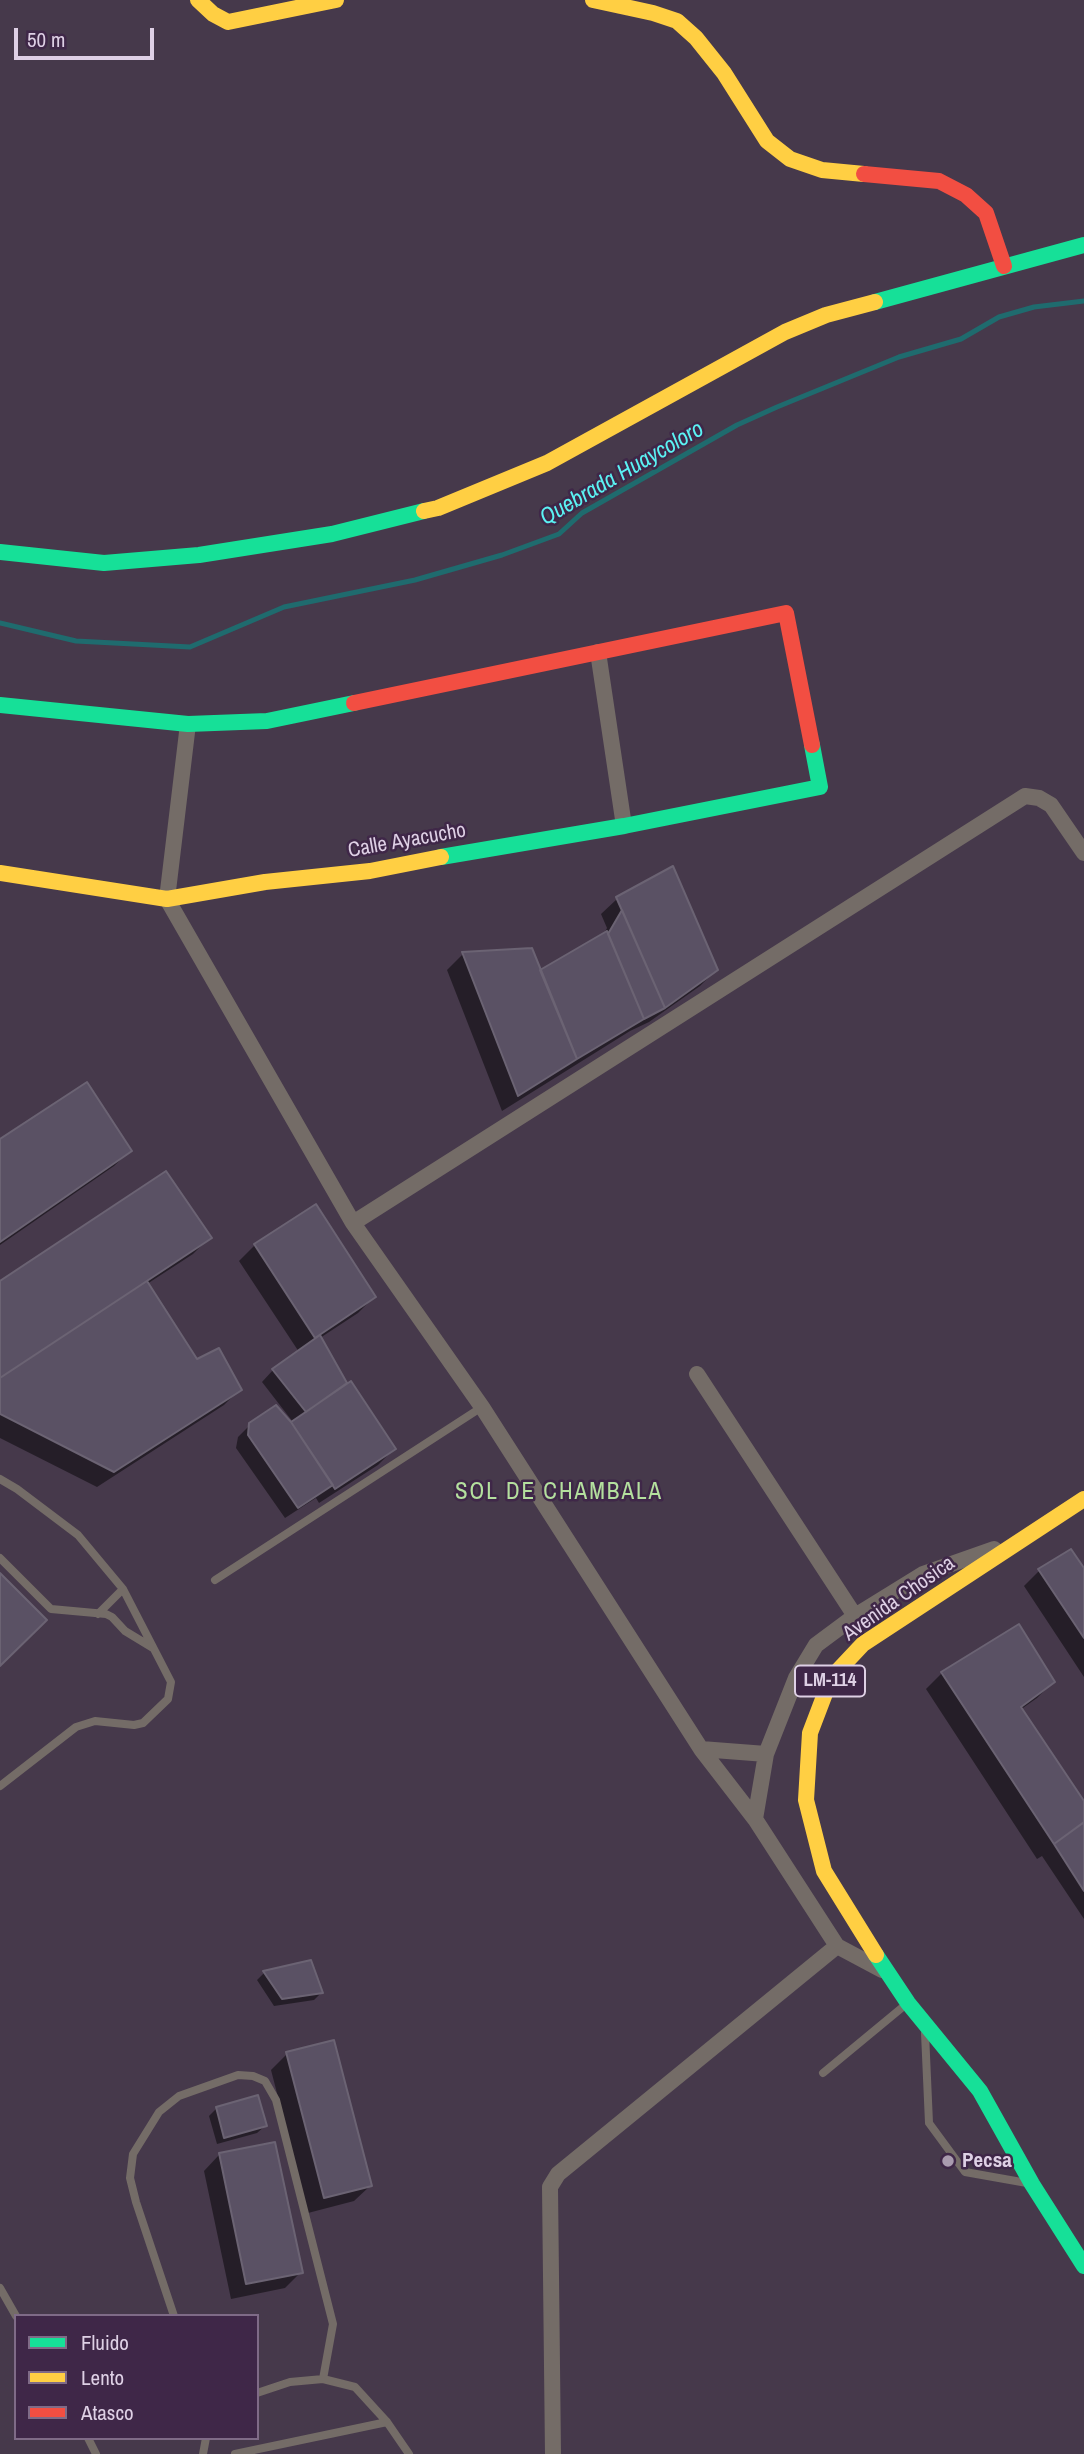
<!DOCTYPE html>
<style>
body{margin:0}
#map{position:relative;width:1084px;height:2454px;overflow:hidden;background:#46394b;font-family:"Archivo Narrow",sans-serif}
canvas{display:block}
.legend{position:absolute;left:14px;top:2314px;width:245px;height:126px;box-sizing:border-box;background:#3f2748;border:2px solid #7f6b87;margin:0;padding:9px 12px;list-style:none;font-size:21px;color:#ded0e5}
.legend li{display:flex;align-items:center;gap:14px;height:35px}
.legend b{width:35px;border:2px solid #7f6b87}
.scale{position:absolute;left:14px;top:28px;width:140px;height:32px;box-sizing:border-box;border:4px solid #ded0e5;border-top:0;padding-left:9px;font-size:21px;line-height:24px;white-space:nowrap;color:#ded0e5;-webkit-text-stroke:5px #3f2748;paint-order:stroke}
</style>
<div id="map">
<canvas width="1084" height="2454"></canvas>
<ul class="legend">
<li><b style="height:9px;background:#16e098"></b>Fluido</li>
<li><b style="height:9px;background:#ffcf43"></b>Lento</li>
<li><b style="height:9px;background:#f24e42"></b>Atasco</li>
</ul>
<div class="scale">50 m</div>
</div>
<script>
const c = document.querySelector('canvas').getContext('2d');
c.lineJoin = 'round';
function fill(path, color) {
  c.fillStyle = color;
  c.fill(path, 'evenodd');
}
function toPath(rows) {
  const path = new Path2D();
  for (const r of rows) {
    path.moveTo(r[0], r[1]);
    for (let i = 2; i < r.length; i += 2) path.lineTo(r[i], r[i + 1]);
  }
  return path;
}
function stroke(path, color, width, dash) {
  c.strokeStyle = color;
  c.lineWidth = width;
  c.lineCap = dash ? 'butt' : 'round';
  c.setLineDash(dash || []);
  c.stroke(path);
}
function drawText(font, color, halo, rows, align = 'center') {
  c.font = font + ' "Archivo Narrow",sans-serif';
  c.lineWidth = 5;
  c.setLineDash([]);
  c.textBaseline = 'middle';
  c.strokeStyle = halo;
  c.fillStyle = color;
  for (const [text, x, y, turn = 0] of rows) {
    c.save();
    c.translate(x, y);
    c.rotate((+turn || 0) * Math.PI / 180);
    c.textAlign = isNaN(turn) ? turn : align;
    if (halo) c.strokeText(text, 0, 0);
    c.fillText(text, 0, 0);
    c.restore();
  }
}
fill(toPath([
 [617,899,716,970,700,986,649,1022,630,1031,502,1111,447,970,463,954,531,950,540,972,604,934,607,928,601,914],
 [0,1141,130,1151,114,1166,0,1245],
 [209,1238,193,1254,147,1284,197,1361,240,1389,224,1405,97,1487,0,1438,0,1283],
 [255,1245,374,1297,358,1313,320,1338,345,1383,337,1390,394,1449,378,1465,319,1503,316,1498,285,1518,236,1448,238,1437,250,1425,290,1424,293,1422,262,1382,273,1370,299,1352,239,1261],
 [1040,1570,1084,1571,1084,1677,1024,1586],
 [942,1673,1053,1682,1037,1698,1020,1710,1084,1804,1084,1822,1082,1825,1084,1828,1084,1919,1042,1856,1037,1859,926,1689],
 [264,1973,321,1993,314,2000,274,2006,257,1980],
 [287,2054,370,2186,354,2201,308,2213,271,2070],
 [217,2108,265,2126,257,2133,217,2144,209,2116],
 [219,2155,301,2272,285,2288,231,2299,204,2171]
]), '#0007');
stroke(toPath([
 [0,623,76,641,190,647,284,607,415,580,502,555,559,534,582,513,737,425,777,407,899,357,961,339,999,317,1034,307,1084,301]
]), '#1f6b6e', 5);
const building = toPath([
 [673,866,718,970,665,1008,616,897,673,866],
 [622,910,665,1008,644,1019,608,934,622,910],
 [607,931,644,1019,577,1059,540,970,607,931],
 [532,948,577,1059,518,1096,462,952,532,948],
 [87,1082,132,1151,0,1242,0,1139,87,1082],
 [166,1171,212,1238,0,1378,0,1281,166,1171],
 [316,1204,376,1297,315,1338,254,1244,316,1204],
 [147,1281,197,1359,219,1348,242,1390,114,1472,0,1414,0,1378,147,1281],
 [320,1335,347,1383,306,1412,272,1369,320,1335],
 [351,1381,396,1449,335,1489,291,1422,351,1381],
 [276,1405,291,1422,333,1485,298,1508,248,1435,249,1423,276,1405],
 [1071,1549,1084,1568,1084,1638,1038,1569,1071,1549],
 [0,1573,47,1620,0,1666,0,1573],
 [1019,1624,1055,1682,1021,1707,1084,1801,1084,1822,1054,1844,941,1672,1019,1624],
 [1083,1823,1084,1825,1084,1891,1054,1844,1083,1823],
 [311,1960,323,1993,282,1999,263,1971,311,1960],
 [334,2040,372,2186,324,2198,286,2052,334,2040],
 [258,2095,267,2126,224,2138,216,2107,258,2095],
 [275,2142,303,2273,246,2284,219,2153,275,2142]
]);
fill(building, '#5a5164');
stroke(building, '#6b6373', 2);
stroke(toPath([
 [0,1479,17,1489,78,1535,123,1589,171,1682,168,1699,143,1723,134,1725,95,1721,76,1727,0,1786],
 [0,1558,51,1609,106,1614,112,1617,125,1631,153,1648],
 [215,1580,482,1407],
 [98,1614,123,1589],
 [925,2033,929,2123,965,2172,1027,2183],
 [823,2073,904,2006],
 [0,2288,16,2316],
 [174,2316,136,2202,130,2178,133,2154,159,2112,179,2096,238,2075,253,2076,265,2081,276,2100,333,2324,323,2379],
 [257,2393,290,2382,323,2379,355,2387,387,2422,409,2454],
 [88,2438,96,2454],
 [203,2454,206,2438],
 [235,2454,387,2422]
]), '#746c67', 8);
stroke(toPath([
 [598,652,624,826],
 [188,724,167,899,353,1223,482,1407,701,1749,755,1819,837,1946,882,1970],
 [353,1223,1025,796,1039,798,1051,805,1084,853],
 [697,1374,855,1616],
 [701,1749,766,1754],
 [755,1819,766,1754,796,1678,816,1645,855,1616,923,1574,994,1549],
 [553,2454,550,2187,558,2174,837,1946]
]), '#746c67', 16);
stroke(toPath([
 [875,302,1084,245],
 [0,552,104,563,199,555,332,534,424,511],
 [0,705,188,724,267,721,354,703],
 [441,857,624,826,820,787,812,745],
 [876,1955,908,2003,980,2091,1032,2184,1084,2266]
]), '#16e098', 16);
stroke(toPath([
 [198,0,213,14,228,22,336,0],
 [593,0,653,13,677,21,696,38,724,73,767,141,790,159,822,170,864,174],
 [424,511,438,508,547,463,785,332,826,315,875,302],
 [0,873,167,899,265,882,370,871,441,857],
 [876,1955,824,1871,806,1800,810,1733,831,1678,863,1644,1084,1499]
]), '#ffcf43', 16);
stroke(toPath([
 [864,174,939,181,966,195,986,213,1004,266],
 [354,703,786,613,812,745]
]), '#f24e42', 16);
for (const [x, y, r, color] of [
 [948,2161,7,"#a99baf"]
]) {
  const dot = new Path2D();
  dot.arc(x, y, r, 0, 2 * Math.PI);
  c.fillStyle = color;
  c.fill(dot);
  stroke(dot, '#3f2748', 2.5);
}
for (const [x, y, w] of [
 [830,1681,70]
]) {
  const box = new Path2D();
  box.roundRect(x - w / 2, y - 15.5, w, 31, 5);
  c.fillStyle = '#3f2748';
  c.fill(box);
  stroke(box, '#ded0e5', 2);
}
drawText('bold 19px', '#ded0e5', null, [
 ["LM-114",830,1681]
]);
drawText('21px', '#ded0e5', '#3f2748', [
 ["Calle Ayacucho",407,841,-10],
 ["Avenida Chosica",899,1599,-35]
]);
drawText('bold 21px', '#ded0e5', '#3f2748', [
 ["Pecsa",962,2161]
], 'left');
drawText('italic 23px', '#5bf2f3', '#3f2748', [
 ["Quebrada Huaycoloro",622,474,-30]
]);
c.letterSpacing = '2px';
drawText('23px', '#b4e09e', '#3f2748', [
 ["SOL DE CHAMBALA",559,1493]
]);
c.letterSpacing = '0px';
</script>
